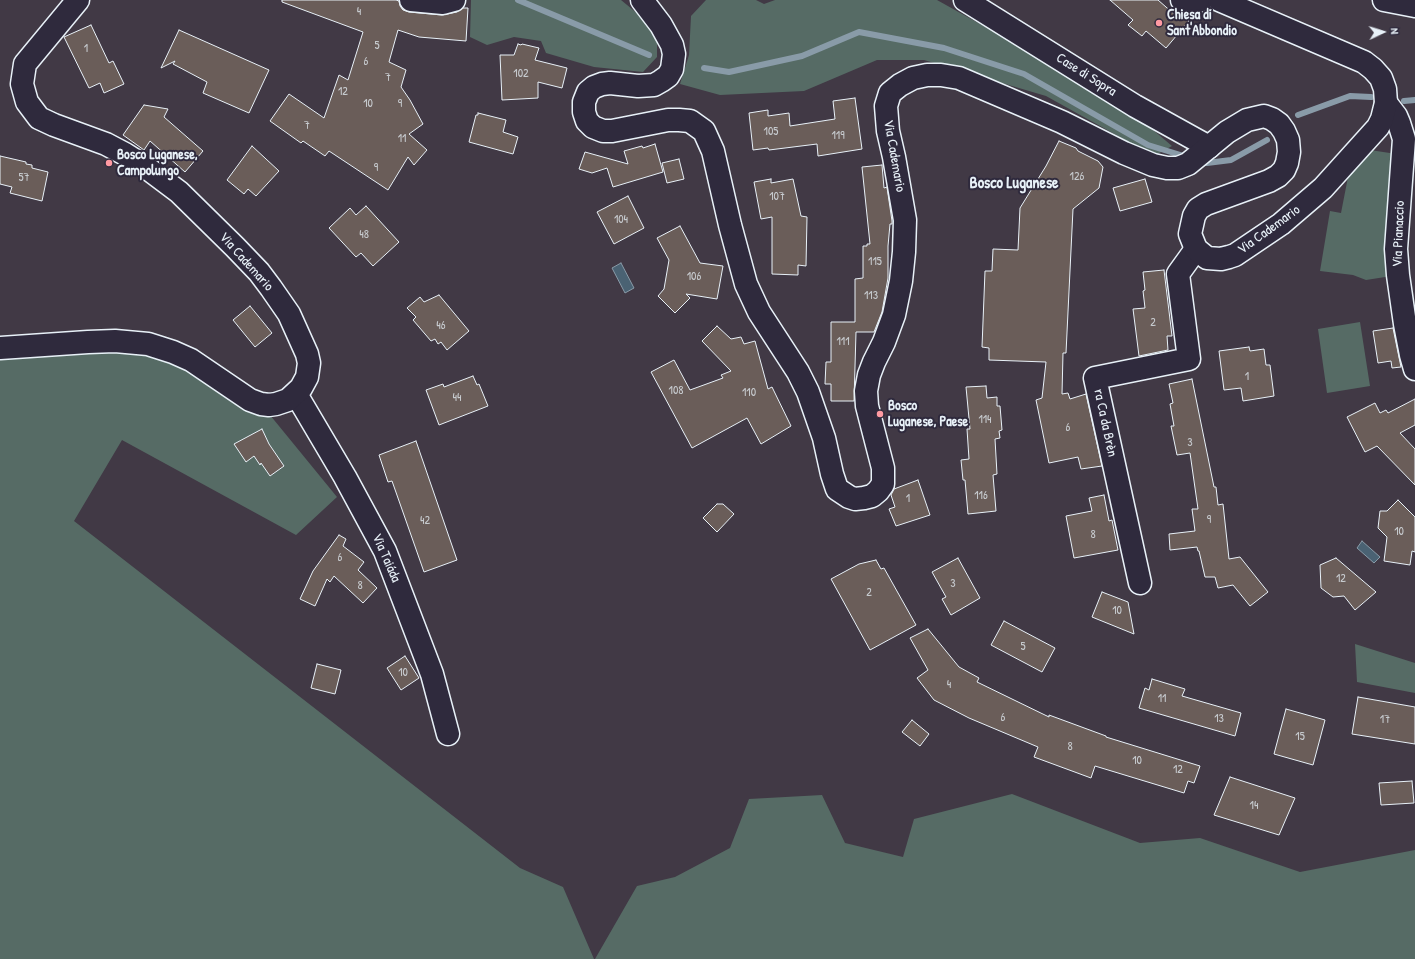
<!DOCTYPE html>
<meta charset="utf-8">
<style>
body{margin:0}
#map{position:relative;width:1415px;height:959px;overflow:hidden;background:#413945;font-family:"Patrick Hand",sans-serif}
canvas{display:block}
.north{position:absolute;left:1363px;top:12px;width:40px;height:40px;-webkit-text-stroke:3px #2f2a3d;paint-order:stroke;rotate:86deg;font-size:11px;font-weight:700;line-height:16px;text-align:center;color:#e8f1f8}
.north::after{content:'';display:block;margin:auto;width:14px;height:18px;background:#e8f1f8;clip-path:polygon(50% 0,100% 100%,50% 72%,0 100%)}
</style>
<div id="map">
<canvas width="1415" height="959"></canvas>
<div class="north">N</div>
</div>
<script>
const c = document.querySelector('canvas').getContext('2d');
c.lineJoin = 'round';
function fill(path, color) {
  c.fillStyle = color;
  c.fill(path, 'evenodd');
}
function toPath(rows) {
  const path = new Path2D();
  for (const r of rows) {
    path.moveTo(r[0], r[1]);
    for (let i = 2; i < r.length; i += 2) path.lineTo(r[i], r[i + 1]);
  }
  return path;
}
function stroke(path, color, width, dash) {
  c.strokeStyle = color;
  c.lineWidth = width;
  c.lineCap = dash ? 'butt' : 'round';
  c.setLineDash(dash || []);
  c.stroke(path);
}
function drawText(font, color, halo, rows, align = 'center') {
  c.font = font + ' "Patrick Hand",sans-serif';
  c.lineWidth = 4;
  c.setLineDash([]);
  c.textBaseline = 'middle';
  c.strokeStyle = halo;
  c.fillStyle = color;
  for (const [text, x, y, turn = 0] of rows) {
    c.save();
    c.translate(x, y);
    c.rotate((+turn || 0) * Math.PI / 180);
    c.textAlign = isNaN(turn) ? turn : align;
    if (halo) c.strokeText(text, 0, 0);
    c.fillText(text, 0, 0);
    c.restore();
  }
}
fill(toPath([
 [471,0,621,0,638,14,657,37,657,57,643,72,594,67,546,53,541,41,514,37,487,45,470,37],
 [706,0,756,0,764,4,775,0,937,0,1097,89,1132,112,1172,146,1154,156,1046,96,924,60,877,60,804,91,720,95,680,84,689,55,691,16],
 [1370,150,1403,155,1398,275,1366,280,1353,275,1320,271,1330,211,1341,213,1348,177],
 [1360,322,1370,386,1327,393,1318,329],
 [133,342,261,404,337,497,296,535,122,440,74,521,520,868,563,887,594,959,0,959,0,348],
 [1355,644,1415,663,1415,693,1357,682],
 [1012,794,1140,843,1200,838,1300,872,1415,850,1415,959,595,959,637,886,675,877,730,848,749,799,822,795,845,843,903,857,914,819]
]), '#566b65');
const water = toPath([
 [621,263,634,288,625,293,612,268,621,263],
 [1362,541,1380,557,1374,563,1357,548,1362,541]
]);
fill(water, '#4a6273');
stroke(water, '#899ba8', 1);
stroke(toPath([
 [518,0,649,55],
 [704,68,729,72,802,56,859,32,944,48,1024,74,1148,145,1187,157],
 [1404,101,1415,100],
 [1298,115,1350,96,1371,97],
 [1200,161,1207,163,1231,160,1267,140]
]), '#899ba8', 6);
const building = toPath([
 [282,0,396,0,399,1,400,6,403,10,409,12,442,15,457,12,463,8,468,8,466,41,419,37,398,30,389,62,406,70,401,87,410,100,423,124,409,134,427,150,414,165,408,157,388,190,329,151,325,156,303,141,301,143,270,121,289,94,324,118,339,75,348,80,363,32,282,2,282,0],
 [1110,0,1158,0,1174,14,1177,11,1189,21,1166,48,1146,31,1142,36,1128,25,1133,20,1110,0],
 [91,25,109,63,113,61,124,84,104,93,100,83,89,88,64,37,91,25],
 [179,30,269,70,249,113,203,93,207,82,173,64,175,61,161,68,179,30],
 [518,44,521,45,522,44,539,48,535,60,567,68,562,88,538,82,538,98,502,100,500,55,514,55,518,44],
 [855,98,862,149,818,156,817,144,769,150,768,148,753,150,749,113,768,110,768,116,789,113,790,126,835,119,833,101,855,98],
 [144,105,168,109,164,117,203,151,185,172,150,141,144,150,123,135,144,105],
 [478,113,506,120,503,132,518,137,513,154,469,142,476,115,478,115,478,113],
 [1059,141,1076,148,1078,151,1098,161,1103,167,1099,188,1073,209,1066,353,1063,353,1062,394,1068,393,1070,399,1086,394,1102,466,1081,469,1078,457,1049,463,1036,400,1042,398,1046,362,989,360,989,348,982,347,985,271,992,271,993,249,1018,250,1020,208,1046,166,1059,141],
 [655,144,663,172,613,187,607,168,592,173,579,169,585,152,628,164,624,151,642,146,643,148,655,144],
 [252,146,279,171,256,196,248,189,244,194,227,180,252,146],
 [0,156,26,162,26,164,32,165,32,168,48,172,42,201,10,193,12,187,0,184,0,156],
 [679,159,684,179,667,183,662,163,679,159],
 [882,165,884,188,887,187,892,221,892,224,890,224,888,246,888,278,882,312,874,332,856,332,854,401,831,401,831,384,825,384,826,362,831,362,831,322,855,322,855,279,863,278,863,246,867,246,867,244,870,244,862,167,882,165],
 [771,179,771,183,793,179,801,216,807,217,806,266,798,265,798,275,772,274,772,217,761,219,754,182,771,179],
 [1145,179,1152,202,1120,211,1113,188,1145,179],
 [628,196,644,228,614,244,597,212,628,196],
 [366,206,399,242,373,266,361,253,356,257,329,228,350,208,356,215,366,206],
 [680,226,700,263,723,266,717,299,686,294,690,298,675,313,658,296,664,289,669,260,657,238,680,226],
 [1164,270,1172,336,1167,336,1168,350,1139,356,1133,309,1145,308,1143,291,1145,290,1143,272,1164,270],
 [439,295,469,331,447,350,441,342,438,344,435,339,431,341,413,320,416,317,407,308,420,297,424,302,439,295],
 [250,306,272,333,255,347,233,320,250,306],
 [717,326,731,339,741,337,744,344,755,341,768,389,772,387,791,426,761,444,747,418,692,448,651,372,674,360,690,390,723,378,721,375,731,371,702,341,717,326],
 [1393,328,1401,367,1392,368,1391,361,1378,363,1373,331,1393,328],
 [1249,347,1250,351,1264,349,1266,365,1270,365,1274,396,1243,401,1241,388,1224,390,1219,351,1249,347],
 [473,376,477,385,479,384,488,406,439,425,426,390,443,384,444,387,473,376],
 [1192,379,1214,487,1216,487,1218,505,1223,504,1229,559,1240,557,1268,592,1250,606,1233,585,1218,588,1215,577,1205,577,1199,551,1198,551,1197,547,1170,550,1169,534,1195,531,1192,509,1198,509,1190,453,1177,455,1171,426,1174,426,1170,404,1173,403,1169,384,1192,379],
 [986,386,987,398,997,397,997,406,1000,406,1002,430,999,431,1000,438,995,439,997,474,993,475,996,511,968,514,965,480,963,480,961,460,969,459,967,429,970,429,966,387,986,386],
 [1415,399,1415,425,1400,433,1415,449,1415,485,1377,446,1365,452,1347,417,1375,403,1380,413,1386,410,1388,413,1415,399],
 [262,429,269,444,284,466,270,476,261,463,260,465,254,456,246,462,234,444,262,429],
 [416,441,457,560,424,572,392,481,388,482,379,455,416,441],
 [918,480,930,515,896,526,889,509,895,507,891,495,894,489,918,480],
 [1104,495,1109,521,1112,520,1118,550,1074,558,1066,516,1092,511,1089,498,1104,495],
 [1398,500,1415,517,1415,552,1412,551,1410,565,1384,561,1387,537,1378,528,1380,511,1387,511,1398,500],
 [717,504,723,504,734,514,717,532,703,518,717,504],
 [339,535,346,539,343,546,364,562,358,570,377,588,363,603,334,576,330,582,327,579,315,606,300,599,313,571,339,535],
 [958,558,980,598,951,615,942,599,946,597,932,572,958,558],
 [1336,558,1376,592,1355,610,1344,596,1333,597,1321,588,1320,565,1336,558],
 [876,560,881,569,884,568,916,625,870,650,831,579,859,564,876,560],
 [1102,592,1128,602,1134,634,1092,617,1102,592],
 [1004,621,1055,648,1042,672,991,645,1004,621],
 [928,629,959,667,979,678,977,682,1049,717,1049,715,1106,736,1106,737,1200,766,1194,783,1188,781,1184,793,1095,766,1091,778,1034,757,1038,747,969,718,934,700,917,678,928,670,910,638,928,629],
 [405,656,419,678,401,690,387,668,405,656],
 [317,664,341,670,335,694,311,688,317,664],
 [1152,679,1185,689,1182,696,1241,713,1235,736,1139,708,1145,688,1149,690,1152,679],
 [1358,697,1415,707,1415,744,1352,734,1358,697],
 [1286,709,1325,720,1313,765,1274,754,1286,709],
 [912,720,929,734,920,746,902,732,912,720],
 [1230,777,1295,798,1279,835,1214,815,1230,777],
 [1412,781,1414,803,1381,805,1379,783,1412,781]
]);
fill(building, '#6a5d59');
stroke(building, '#e8f1f8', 1);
const minor = toPath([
 [411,0,443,3,454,0],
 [965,0,1135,106,1209,147],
 [1182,0,1192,3,1202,0],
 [1386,103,1396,116,1399,123,1404,139,1396,249,1398,275,1405,324,1411,355,1415,369],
 [296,394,345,477,385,551,432,674,448,734],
 [1140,583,1095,378,1189,359,1178,274,1196,249]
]);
const tertiary = toPath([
 [642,0,661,25,672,45,674,54,672,69,668,76,661,81,654,85,638,86,610,83,602,84,594,87,588,92,584,102,584,112,587,121,593,127,603,131,612,131,668,120,679,120,690,121,704,131,713,151,730,225,746,284,759,312,798,372,808,392,824,438,832,474,837,489,849,497,855,499,864,498,872,496,878,491,883,484,883,468,867,406,866,391,869,375,874,362,884,342,894,315,901,281,904,252,905,220,894,157,888,131,886,106,890,93,900,85,913,78,927,75,941,75,959,78,1062,122,1124,153,1153,165,1167,168,1178,168,1188,164,1227,132,1247,120,1264,116,1272,119,1279,124,1284,131,1288,140,1289,152,1287,163,1284,170,1278,176,1269,181,1206,204,1198,209,1194,216,1190,234,1196,249,1207,258,1221,259,1229,257,1235,255,1281,224,1323,188,1378,127,1382,119,1386,103,1385,89,1381,78,1373,69,1364,62,1219,0],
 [1384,0,1415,6],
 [0,348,88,342,115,341,148,344,173,352,191,360,250,400,261,404,269,405,276,404,288,400,301,388,307,377,309,363,307,354,289,314,271,288,259,272,235,247,179,192,147,168,125,154,106,144,54,125,39,118,27,102,22,84,25,64,78,0]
]);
stroke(minor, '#e8f1f8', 25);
stroke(tertiary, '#e8f1f8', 25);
stroke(minor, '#2f2a3d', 22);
stroke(tertiary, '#2f2a3d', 22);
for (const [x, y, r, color] of [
 [1159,23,4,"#ff9aa2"],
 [109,163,4,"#ff9aa2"],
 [880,414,4,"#ff9aa2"]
]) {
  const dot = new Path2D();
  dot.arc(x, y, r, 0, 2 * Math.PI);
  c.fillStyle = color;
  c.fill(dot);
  stroke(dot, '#2f2a3d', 1.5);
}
drawText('12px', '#c8ccd0', null, [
 ["4",359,12],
 ["5",377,46],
 ["1",86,49],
 ["6",366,62],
 ["102",521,74],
 ["7",388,78],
 ["12",343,92],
 ["10",368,104],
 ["9",400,104],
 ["7",307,126],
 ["105",771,132],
 ["119",838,136],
 ["11",402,139],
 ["9",376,168],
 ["126",1077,177],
 ["57",24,178],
 ["107",777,197],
 ["104",621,220],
 ["48",364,235],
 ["115",875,262],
 ["106",694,277],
 ["113",871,296],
 ["2",1153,323],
 ["46",441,326],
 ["111",843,342],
 ["1",1247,377],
 ["108",676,391],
 ["110",749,393],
 ["44",457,398],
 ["114",985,420],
 ["6",1068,428],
 ["3",1190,443],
 ["116",981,496],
 ["1",908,499],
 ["9",1209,520],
 ["42",425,521],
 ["10",1399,532],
 ["8",1093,535],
 ["6",340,558],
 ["12",1341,579],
 ["3",953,584],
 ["8",360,586],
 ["2",869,593],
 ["10",1117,611],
 ["5",1023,647],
 ["10",403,673],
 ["4",949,685],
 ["11",1162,699],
 ["6",1003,718],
 ["13",1219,719],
 ["17",1385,720],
 ["15",1300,737],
 ["8",1070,747],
 ["10",1137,761],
 ["12",1178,770],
 ["14",1254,806]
]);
drawText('bold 14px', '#e8f1f8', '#2f2a3d', [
 ["Chiesa di",1167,15],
 ["Sant'Abbondio",1167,31],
 ["Bosco Luganese,",117,155],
 ["Campolungo",117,171],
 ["Bosco",888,406],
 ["Luganese, Paese",888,422]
], 'left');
drawText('14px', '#e8f1f8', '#2f2a3d', [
 ["Case di Sopra",1086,75,32],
 ["Via Cademario",894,156,80],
 ["Via Cademario",1269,230,-36],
 ["Via Pianaccio",1399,234,-88],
 ["Via Cademario",246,262,48],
 ["ra Ca da Brèn",1105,423,78],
 ["Via Taiáda",386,558,66]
]);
drawText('bold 16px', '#e8f1f8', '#2f2a3d', [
 ["Bosco Luganese",1014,184]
]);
</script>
